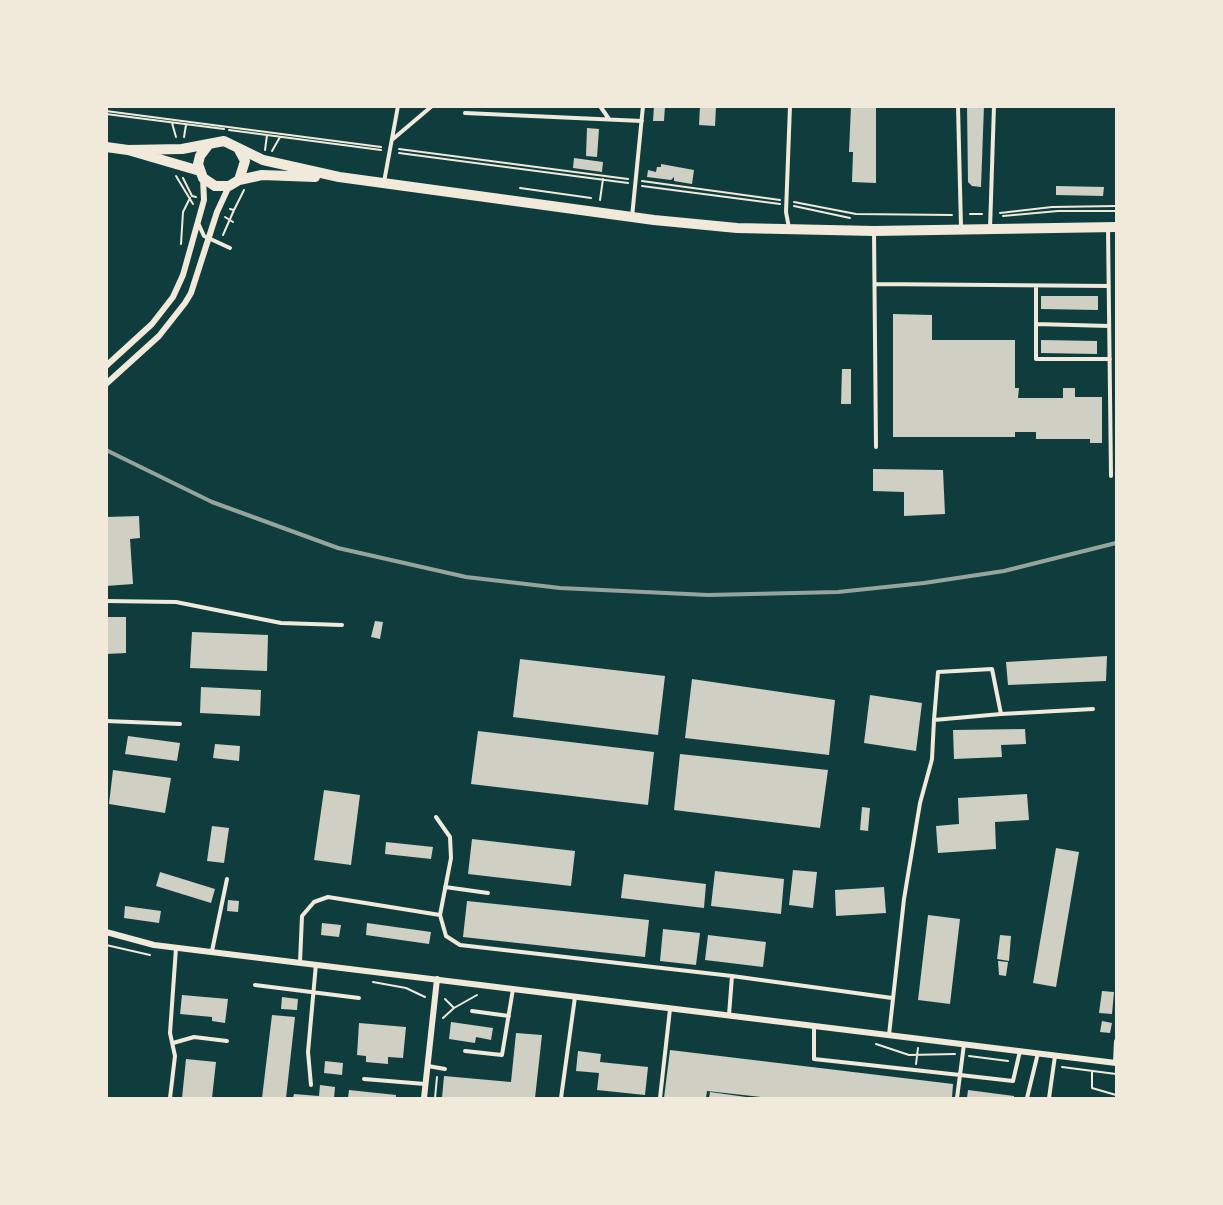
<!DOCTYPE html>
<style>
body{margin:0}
#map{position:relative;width:1223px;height:1205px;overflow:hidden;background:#0f3d3e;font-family:"DejaVu Sans",sans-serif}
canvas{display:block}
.frame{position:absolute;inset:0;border:108px solid #f1e9da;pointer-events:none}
</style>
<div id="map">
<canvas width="1223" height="1205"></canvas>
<div class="frame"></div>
</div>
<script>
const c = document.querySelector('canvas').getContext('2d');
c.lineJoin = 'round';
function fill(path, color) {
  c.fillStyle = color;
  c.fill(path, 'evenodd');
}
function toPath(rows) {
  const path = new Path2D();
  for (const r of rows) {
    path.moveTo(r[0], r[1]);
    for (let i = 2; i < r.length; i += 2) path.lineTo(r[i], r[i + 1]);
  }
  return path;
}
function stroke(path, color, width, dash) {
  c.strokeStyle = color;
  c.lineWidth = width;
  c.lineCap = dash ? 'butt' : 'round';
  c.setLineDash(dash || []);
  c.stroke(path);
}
fill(toPath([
 [654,106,665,106,664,121,653,121],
 [700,106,716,106,715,126,699,125],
 [851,106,876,106,876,183,852,182,853,152,849,152],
 [967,106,984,106,981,187,972,186,968,182],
 [587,128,599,129,597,157,586,156],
 [574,158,603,162,602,172,573,168],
 [661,164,694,170,692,184,674,181,674,177,671,180,647,177,648,170,656,172,657,167,661,167],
 [1056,186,1104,187,1103,196,1056,195],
 [1041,296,1098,296,1098,310,1041,309],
 [893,314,932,315,932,340,1015,340,1015,388,1019,388,1018,398,1063,398,1063,388,1075,388,1075,397,1102,397,1102,443,1090,443,1090,439,1036,439,1036,432,1015,432,1015,437,893,437],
 [1041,340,1097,341,1097,354,1041,353],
 [842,369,851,369,851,404,841,404],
 [873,469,943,470,945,514,904,516,904,492,873,491],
 [139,516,140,538,130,539,133,584,106,586,106,517],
 [106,617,126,617,126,653,106,654],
 [375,621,383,622,380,639,371,637],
 [192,632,268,635,267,671,190,668],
 [1107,656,1106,681,1008,685,1006,662],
 [520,659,665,676,658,735,513,717],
 [692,679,835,700,829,755,685,738],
 [201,687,261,690,260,716,200,713],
 [870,695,922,703,916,751,864,743],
 [1025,729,1026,744,1001,745,1002,757,954,759,953,730],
 [478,731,654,752,648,805,471,784],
 [128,736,180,743,177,761,125,754],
 [215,744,240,746,239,761,213,758],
 [680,754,828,770,820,828,674,810],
 [113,770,171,778,165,813,109,804],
 [324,790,360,795,351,865,314,860],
 [1027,794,1029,820,995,822,996,849,938,853,936,826,959,824,958,798],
 [862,807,870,808,868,831,860,830],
 [212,826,229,828,224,863,207,861],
 [472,839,575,851,571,886,468,874],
 [386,842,433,847,431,859,385,854],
 [1056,848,1079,852,1056,987,1033,983],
 [793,870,817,872,813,908,789,905],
 [715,871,784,879,781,914,711,906],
 [160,872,215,889,211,903,156,886],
 [624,874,706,884,704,908,621,898],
 [884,887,886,913,836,916,835,890],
 [228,900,239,901,238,912,227,911],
 [467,901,649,920,645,957,463,937],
 [125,906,161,911,159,923,124,918],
 [928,915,960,919,950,1004,918,1000],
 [322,923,341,925,339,937,321,935],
 [367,923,431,932,429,944,366,935],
 [663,929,700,933,696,965,660,961],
 [708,935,766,942,763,967,705,960],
 [1000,935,1011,936,1009,961,997,959],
 [998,961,1008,962,1006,976,999,975],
 [1102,991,1114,992,1112,1014,1099,1013],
 [182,995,228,999,225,1023,212,1021,212,1017,180,1014],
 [282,997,298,999,297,1010,281,1009],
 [272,1015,295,1017,286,1098,262,1098],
 [1102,1021,1112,1023,1110,1033,1100,1032],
 [451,1022,493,1028,491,1040,476,1037,475,1043,449,1039],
 [359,1023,406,1027,403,1058,388,1057,388,1064,366,1062,366,1056,357,1055],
 [516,1033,542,1035,535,1098,442,1098,444,1076,511,1082],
 [670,1050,953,1084,952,1098,770,1098,707,1091,706,1098,664,1098],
 [578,1051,601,1054,600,1062,648,1067,645,1095,597,1090,599,1073,576,1071],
 [186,1059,216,1062,212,1098,182,1098],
 [325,1061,343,1063,342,1075,324,1073],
 [320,1085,335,1087,334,1098,293,1098,294,1094,319,1096],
 [349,1090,396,1095,396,1098,348,1098],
 [968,1090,1014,1096,1014,1098,967,1098],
 [710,1092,746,1097,746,1098,709,1098]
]), '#cfcfc3');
stroke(toPath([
 [106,111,381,147],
 [106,114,224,129],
 [172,123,176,137],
 [229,130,381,150],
 [184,137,186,125],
 [399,149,628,179],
 [265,150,267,135],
 [272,151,280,137],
 [399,153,628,183],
 [176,176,193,204],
 [183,178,192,196,196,197],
 [642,181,780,200],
 [642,186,780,204],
 [520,188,591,198],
 [600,200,603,179],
 [794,202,856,214,952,215],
 [794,206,850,218],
 [230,209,234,210,244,190],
 [1000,213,1052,207,1116,206],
 [970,214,982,214],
 [1003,216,1058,211,1116,211],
 [225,217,233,222],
 [223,235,234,210],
 [181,244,183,212,190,198],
 [106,945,150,955],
 [373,982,406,988,425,997],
 [445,999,454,1008,477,995],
 [443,1018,454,1008],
 [876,1044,909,1055,955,1054],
 [969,1056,1008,1061],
 [916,1064,918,1048],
 [1062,1067,1116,1074],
 [1092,1072,1092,1088,1116,1095],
 [435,1098,437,1077]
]), '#f1e9da', 2);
stroke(toPath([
 [600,106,609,119],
 [958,106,961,227],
 [465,113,642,121],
 [393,139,432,106],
 [384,182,398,106],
 [632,217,643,106],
 [199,225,204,236,230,248],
 [789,228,786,212,790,106],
 [1108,228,1111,476],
 [990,229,994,106],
 [874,232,876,447],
 [875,284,1109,286],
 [1036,286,1036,359,1110,359],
 [1036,324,1109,326],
 [106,601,176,602,281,623,342,625],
 [1001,714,1093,709],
 [106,721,180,724],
 [436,817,450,837,451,858,440,915,446,936,460,945,732,976,892,998],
 [445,887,488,893],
 [212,951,227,879],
 [300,962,302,916,314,902,328,897,440,915],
 [255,985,359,998],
 [472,1011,509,1016],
 [729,1015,732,976],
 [814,1026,814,1059,960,1075,964,1044],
 [889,1035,904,899,920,803,931,763,932,759,934,720,938,672,992,669,1001,714,934,720],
 [173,1043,194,1037,227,1041],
 [465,1051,502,1055,513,989],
 [1115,1062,1116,1041],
 [428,1066,445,1069],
 [364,1079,425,1084],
 [311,1085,308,1052,316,964],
 [170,1098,175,1056,170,1033,176,948],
 [561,1098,575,997],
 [660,1098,670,1009],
 [957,1098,960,1075,1013,1081,1020,1051],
 [1027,1098,1038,1053],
 [1049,1098,1055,1056]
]), '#f1e9da', 4);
stroke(toPath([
 [106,366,152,324,173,297,183,275,204,200,203,178],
 [106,384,159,336,185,303,191,293,217,212,229,186],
 [106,932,154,945,1116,1063],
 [424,1098,437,979]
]), '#f1e9da', 6);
stroke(toPath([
 [209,144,200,156,198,164,203,178,215,186,229,186,239,180,262,175,315,177],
 [106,147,128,150,200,171],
 [238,148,245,161,239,180],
 [128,150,182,149,224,141,263,160,339,177,654,220,737,228,874,231,1116,227]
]), '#f1e9da', 10);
stroke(toPath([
 [106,450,212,502,338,548,466,577,560,588,708,595,838,592,924,583,1004,571,1116,543]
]), '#97a49c', 4);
</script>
